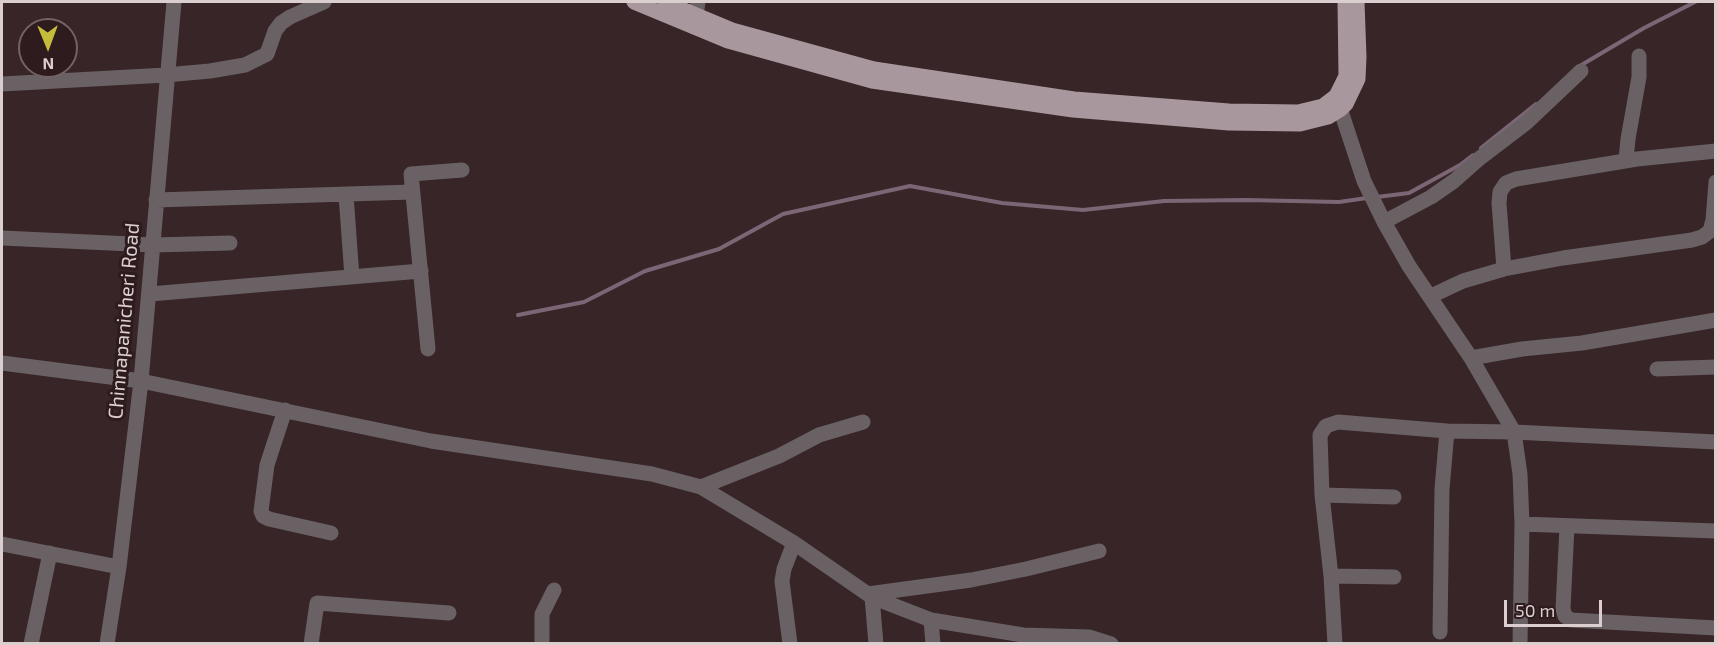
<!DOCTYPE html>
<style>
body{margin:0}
#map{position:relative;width:1717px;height:645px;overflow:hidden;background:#372527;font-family:"Exo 2",sans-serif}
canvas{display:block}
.frame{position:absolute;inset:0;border:3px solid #dbcecf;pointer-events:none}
.north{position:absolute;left:18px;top:18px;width:60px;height:60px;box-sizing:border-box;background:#2d1b1e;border:2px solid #736365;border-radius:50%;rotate:179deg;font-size:16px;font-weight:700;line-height:24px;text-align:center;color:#dbcecf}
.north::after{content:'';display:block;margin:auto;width:21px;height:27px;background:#c6bc3c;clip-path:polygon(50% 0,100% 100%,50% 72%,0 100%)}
.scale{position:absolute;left:1504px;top:600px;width:98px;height:27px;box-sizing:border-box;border:3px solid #dbcecf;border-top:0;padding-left:8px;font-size:18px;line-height:21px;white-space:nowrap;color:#dbcecf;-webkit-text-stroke:4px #2d1b1e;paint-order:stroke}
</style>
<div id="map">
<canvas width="1717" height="645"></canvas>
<div class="frame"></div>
<div class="north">N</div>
<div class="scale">50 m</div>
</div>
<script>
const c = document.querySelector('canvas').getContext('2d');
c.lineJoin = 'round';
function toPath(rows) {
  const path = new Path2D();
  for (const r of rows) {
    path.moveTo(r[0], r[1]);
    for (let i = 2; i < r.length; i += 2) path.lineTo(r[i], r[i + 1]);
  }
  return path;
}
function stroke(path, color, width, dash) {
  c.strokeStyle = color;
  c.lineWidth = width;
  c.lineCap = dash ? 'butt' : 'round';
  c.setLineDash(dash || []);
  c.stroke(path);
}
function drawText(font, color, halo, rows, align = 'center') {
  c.font = font + ' "Exo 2",sans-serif';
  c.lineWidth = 6;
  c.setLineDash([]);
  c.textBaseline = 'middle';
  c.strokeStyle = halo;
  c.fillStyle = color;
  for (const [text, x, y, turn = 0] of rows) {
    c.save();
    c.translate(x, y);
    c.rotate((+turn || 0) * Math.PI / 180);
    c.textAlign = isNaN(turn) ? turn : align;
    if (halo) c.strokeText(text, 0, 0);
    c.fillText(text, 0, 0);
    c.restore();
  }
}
stroke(toPath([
 [1578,67,1644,28,1695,2],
 [1481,148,1536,104],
 [1377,197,1409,193,1460,165,1473,155],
 [518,315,584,302,645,271,719,249,783,214,910,186,1002,203,1083,210,1164,201,1246,200,1339,202,1367,198]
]), '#7c6575', 4);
stroke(toPath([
 [696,15,698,2],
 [2,84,166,75,210,71,245,65,267,54,275,31,281,23,290,17,324,2],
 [1626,160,1628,139,1639,77,1639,56],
 [346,195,352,277],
 [156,200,412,192],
 [1384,222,1431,197,1454,181,1480,158,1526,123,1581,71],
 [2,238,153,245,230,243],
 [1504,269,1499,203,1500,192,1506,183,1516,179,1637,159,1716,151],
 [150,294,421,271],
 [1431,296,1463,281,1504,269,1563,258,1692,240,1702,237,1710,231,1713,220,1716,182],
 [428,349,411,174,462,170],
 [1471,358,1522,349,1582,343,1716,320],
 [2,363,141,381,431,441,652,474,701,487,794,543,872,597,931,620,1023,635,1089,637,1111,644],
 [1657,369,1716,367],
 [285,410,267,465,261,511,263,516,269,519,331,533],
 [701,487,779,456,819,435,863,422],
 [1322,495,1394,497],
 [1522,524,1716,531],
 [1567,526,1563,609,1565,616,1571,620,1716,628],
 [2,544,119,567],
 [1331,576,1394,577],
 [868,594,971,580,1026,569,1099,551],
 [872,597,876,644],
 [931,620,933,644],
 [1440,632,1442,489,1447,431],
 [31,644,50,553],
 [107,644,119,567,141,381,174,2],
 [311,644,317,603,449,613],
 [542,644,542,614,554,590],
 [790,644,782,581,784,569,794,543],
 [1335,644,1331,576,1322,495,1320,435,1326,426,1338,422,1447,431,1514,432,1471,358,1409,266,1384,222,1364,181,1337,99],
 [1520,644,1522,524,1520,474,1514,432,1716,442]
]), '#6a6165', 15);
stroke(toPath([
 [634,2,728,41,872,81,1073,110,1229,123,1300,124,1328,117,1341,109,1346,104,1358,79,1359,57,1357,2],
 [665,2,732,30,874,69,1074,99,1229,111,1298,112,1323,106,1336,96,1346,76,1345,2]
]), '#a9979e', 15);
drawText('20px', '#dbcecf', '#2d1b1e', [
 ["Chinnapanicheri Road",124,321,-85]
]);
</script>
